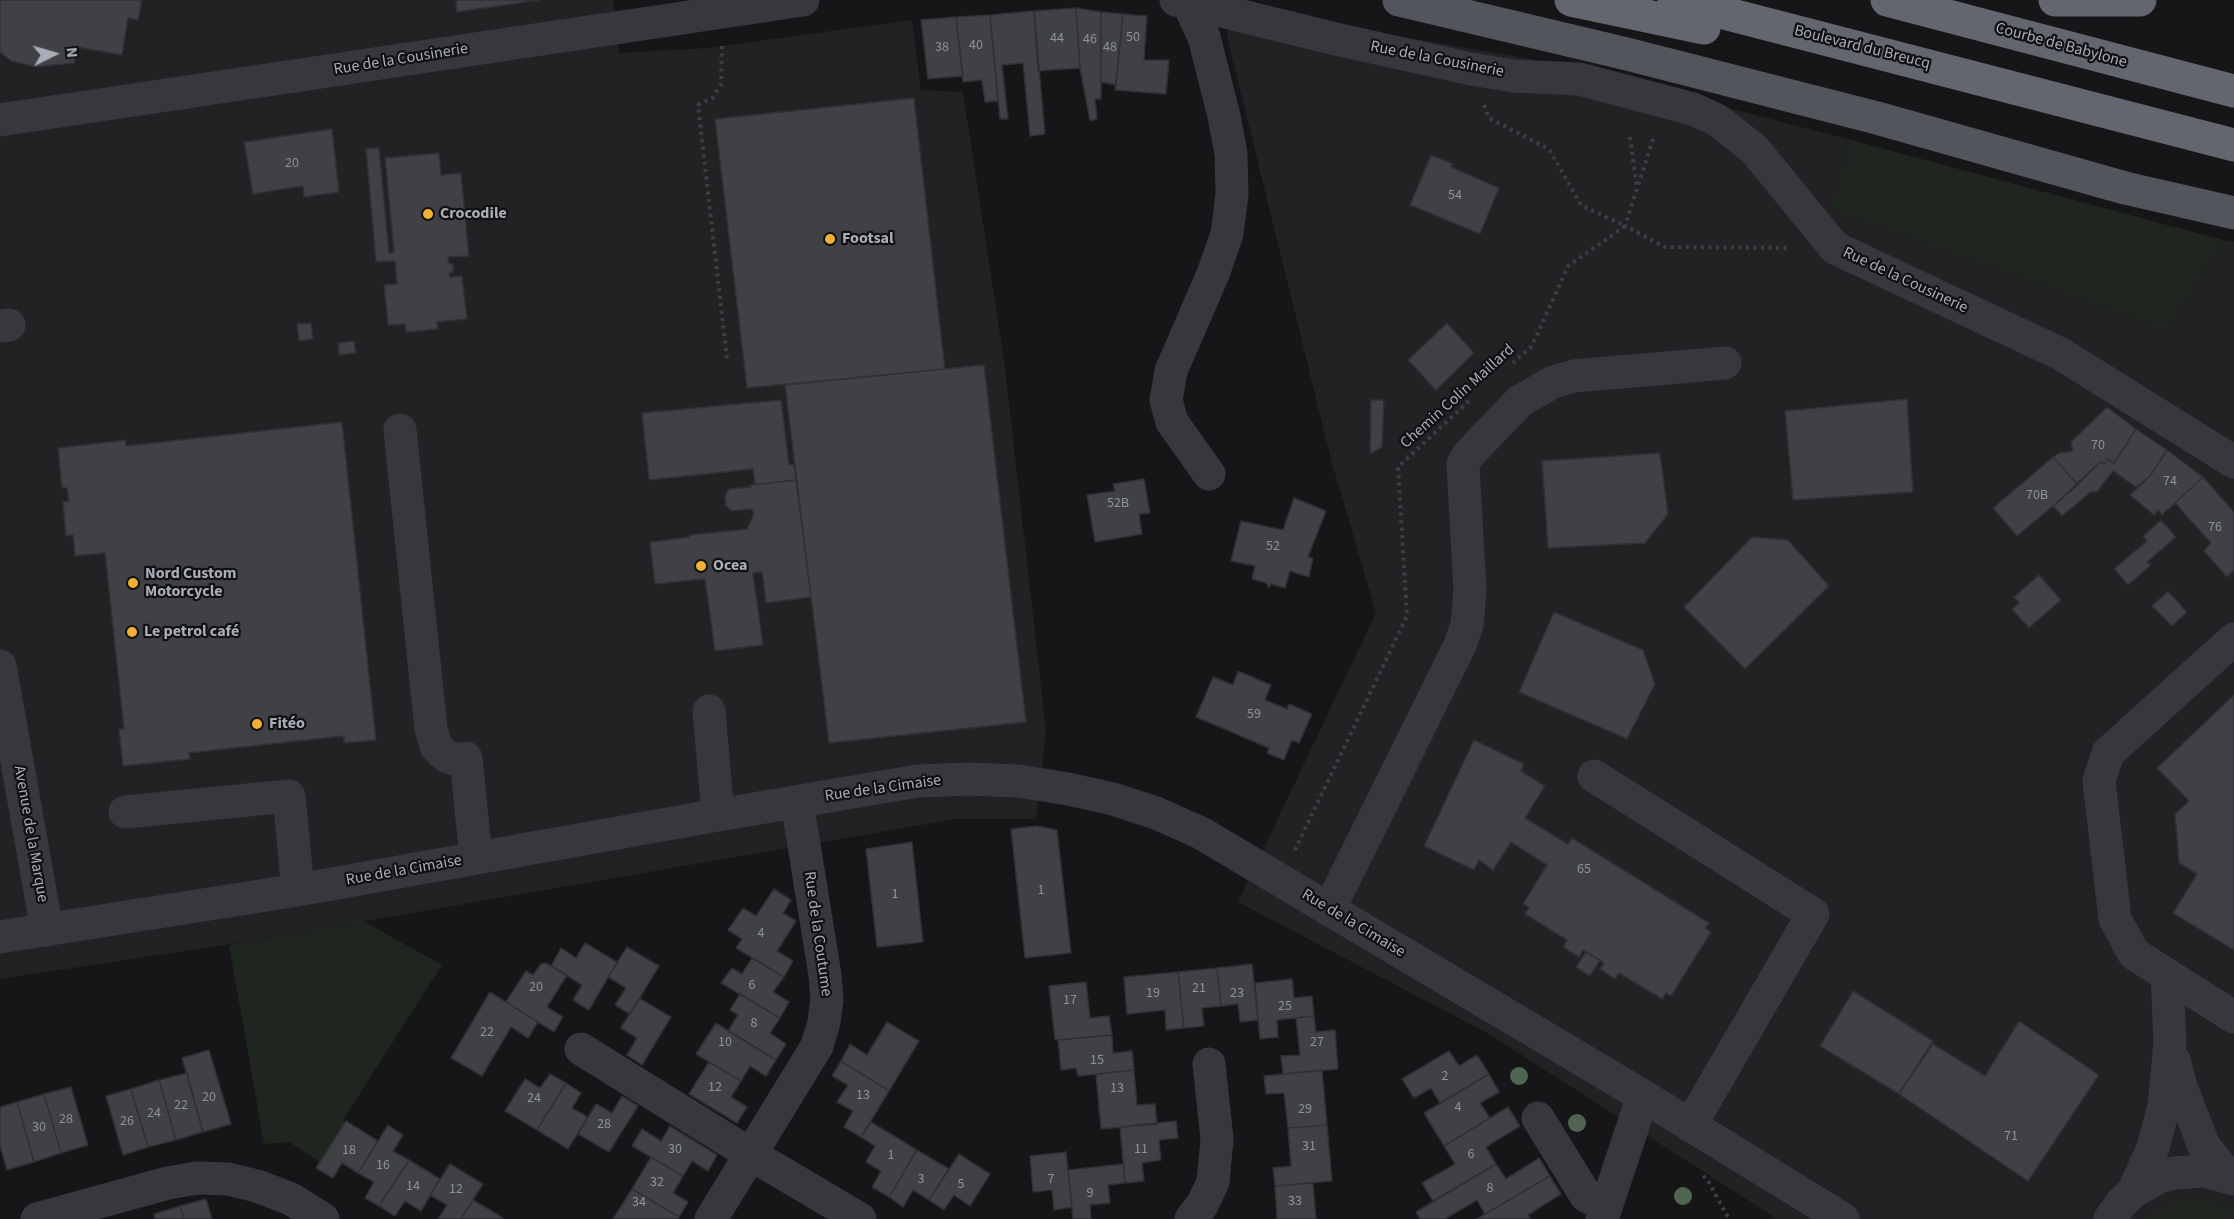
<!DOCTYPE html>
<meta charset="utf-8">
<style>
body{margin:0}
#map{position:relative;width:2234px;height:1219px;overflow:hidden;background:#161618;font-family:"Source Sans 3",sans-serif}
canvas{display:block}
.north{position:absolute;left:24px;top:24px;width:60px;height:60px;-webkit-text-stroke:4px #111113;paint-order:stroke;rotate:85deg;font-size:16px;font-weight:700;line-height:24px;text-align:center;color:#a8adb8}
.north::after{content:'';display:block;margin:auto;width:21px;height:27px;background:#a8adb8;clip-path:polygon(50% 0,100% 100%,50% 72%,0 100%)}
</style>
<div id="map">
<canvas width="2234" height="1219"></canvas>
<div class="north">N</div>
</div>
<script>
const c = document.querySelector('canvas').getContext('2d');
c.lineJoin = 'round';
function fill(path, color) {
  c.fillStyle = color;
  c.fill(path, 'evenodd');
}
function toPath(rows) {
  const path = new Path2D();
  for (const r of rows) {
    path.moveTo(r[0], r[1]);
    for (let i = 2; i < r.length; i += 2) path.lineTo(r[i], r[i + 1]);
  }
  return path;
}
function stroke(path, color, width, dash) {
  c.strokeStyle = color;
  c.lineWidth = width;
  c.lineCap = dash ? 'butt' : 'round';
  c.setLineDash(dash || []);
  c.stroke(path);
}
function drawText(font, color, halo, rows, align = 'center') {
  c.font = font + ' "Source Sans 3",sans-serif';
  c.lineWidth = 4.5;
  c.setLineDash([]);
  c.textBaseline = 'middle';
  c.strokeStyle = halo;
  c.fillStyle = color;
  for (const [text, x, y, turn = 0] of rows) {
    c.save();
    c.translate(x, y);
    c.rotate((+turn || 0) * Math.PI / 180);
    c.textAlign = isNaN(turn) ? turn : align;
    if (halo) c.strokeText(text, 0, 0);
    c.fillText(text, 0, 0);
    c.restore();
  }
}
fill(toPath([
 [0,0,613,0,619,53,707,48,912,20,921,90,963,92,1005,367,1046,731,1036,819,956,819,244,942,0,979],
 [1233,2,1375,32,1564,65,1851,140,1831,208,2167,331,2223,240,2234,242,2234,1219,1777,1219,1489,1034,1238,902,1376,613,1332,463,1227,37]
]), '#222225');
fill(toPath([
 [1851,140,2223,240,2167,331,1830,208],
 [363,921,442,965,343,1120,345,1122,320,1162,289,1142,264,1144,229,945],
 [2196,1199,2219,1204,2234,1212,2234,1219,2145,1219,2150,1214,2171,1203]
]), '#1e261f');
const building = toPath([
 [0,0,142,0,138,20,128,18,122,55,76,47,74,63,36,67,11,61,0,52,0,0],
 [456,0,540,0,457,12,456,0],
 [1076,8,1080,68,1038,71,1034,11,1076,8],
 [1076,8,1101,12,1101,99,1095,99,1097,119,1090,121,1080,68,1076,8],
 [1034,11,1045,134,1030,136,1023,63,1002,65,1008,119,1000,119,990,15,1034,11],
 [1101,12,1123,14,1116,85,1101,82,1101,12],
 [1123,14,1147,16,1144,60,1169,60,1166,94,1115,90,1123,14],
 [990,15,998,101,985,102,982,80,963,82,956,17,990,15],
 [956,17,963,76,928,79,921,20,956,17],
 [914,98,945,369,747,388,715,119,914,98],
 [332,129,339,192,304,197,303,186,253,194,244,142,332,129],
 [379,148,389,253,394,252,385,158,439,153,441,175,461,173,469,256,448,257,449,264,453,264,453,272,449,273,450,277,462,276,467,319,437,322,438,329,406,332,405,324,388,325,384,285,397,284,395,261,376,262,366,149,379,148],
 [1431,155,1453,164,1451,167,1499,188,1480,234,1410,205,1431,155],
 [311,323,313,339,299,341,297,324,311,323],
 [1447,323,1474,353,1436,390,1408,360,1447,323],
 [354,341,356,353,339,355,338,343,354,341],
 [984,365,1026,722,829,743,785,385,984,365],
 [1907,399,1913,492,1793,500,1785,411,1907,399],
 [781,400,789,465,794,465,796,480,755,485,753,469,649,480,642,413,781,400],
 [1371,400,1384,400,1382,447,1370,454,1371,400],
 [2107,407,2136,429,2114,463,2107,459,2105,464,2100,462,2078,485,2053,457,2059,453,2073,451,2071,442,2107,407],
 [342,422,376,740,344,743,344,736,189,753,190,759,123,766,119,729,124,729,105,553,75,556,73,535,66,536,63,502,69,501,67,488,62,488,58,448,126,440,126,446,342,422],
 [2136,429,2167,450,2150,476,2136,487,2113,471,2097,492,2091,492,2062,516,2053,506,2100,462,2105,464,2107,459,2114,463,2136,429],
 [2167,450,2203,477,2162,515,2158,510,2154,515,2130,495,2150,476,2167,450],
 [1660,453,1668,514,1645,543,1548,548,1542,461,1660,453],
 [2053,457,2078,485,2017,536,1993,508,2053,457],
 [2203,477,2234,512,2234,570,2227,577,2204,551,2211,543,2175,503,2203,477],
 [1144,479,1150,513,1139,514,1142,534,1095,542,1087,495,1115,491,1113,484,1144,479],
 [796,480,811,597,766,603,762,572,753,573,763,645,715,651,705,579,655,584,650,542,689,537,689,535,747,529,753,516,753,509,732,511,726,506,725,496,729,489,751,487,750,485,796,480],
 [1294,498,1326,511,1308,557,1313,558,1309,577,1290,571,1285,588,1271,584,1269,588,1266,583,1252,579,1255,566,1231,561,1241,521,1283,530,1294,498],
 [2161,520,2176,537,2147,562,2151,565,2128,585,2114,569,2147,541,2143,536,2161,520],
 [1752,537,1788,540,1829,586,1745,669,1684,607,1752,537],
 [2039,575,2061,600,2029,628,2012,609,2019,603,2014,597,2039,575],
 [2168,591,2187,612,2172,626,2152,606,2168,591],
 [1554,612,1643,650,1655,684,1627,739,1519,692,1554,612],
 [1238,671,1271,685,1265,700,1287,709,1289,704,1312,714,1299,743,1292,740,1284,760,1267,753,1269,748,1196,717,1213,677,1233,685,1238,671],
 [2234,695,2234,950,2173,913,2197,874,2179,863,2175,814,2189,801,2157,768,2234,695],
 [1474,740,1524,764,1521,771,1545,786,1525,818,1568,844,1572,838,1709,923,1705,928,1711,932,1671,996,1666,993,1662,999,1619,973,1615,979,1600,969,1604,963,1583,950,1579,957,1563,947,1567,940,1525,914,1529,907,1523,904,1547,865,1511,842,1493,870,1479,860,1474,870,1424,846,1474,740],
 [1037,826,1057,830,1071,953,1025,958,1011,829,1037,826],
 [912,842,923,942,877,947,866,849,912,842],
 [774,889,791,900,783,913,796,921,777,951,793,961,784,977,736,948,742,939,728,930,743,908,756,916,774,889],
 [585,943,617,962,589,1010,573,1000,582,985,551,966,561,948,576,958,585,943],
 [627,947,659,966,630,1014,615,1005,626,988,608,977,627,947],
 [1586,952,1600,960,1590,976,1576,967,1586,952],
 [752,958,784,977,773,992,789,1002,780,1018,721,983,732,968,742,974,752,958],
 [546,963,567,975,547,1007,563,1017,554,1032,506,1002,526,971,533,975,541,964,546,963],
 [1252,964,1258,1020,1240,1022,1238,1004,1221,1006,1217,968,1252,964],
 [1217,968,1221,1006,1202,1008,1204,1026,1184,1028,1178,972,1217,968],
 [1178,972,1184,1028,1166,1030,1165,1010,1127,1014,1124,977,1178,972],
 [1292,979,1294,998,1312,996,1314,1016,1277,1020,1278,1037,1260,1039,1255,983,1292,979],
 [1086,982,1090,1018,1109,1016,1112,1035,1055,1040,1049,986,1086,982],
 [1853,991,1933,1041,1899,1094,1820,1046,1853,991],
 [490,992,538,1022,528,1038,511,1027,482,1076,451,1058,490,992],
 [740,994,780,1018,770,1033,786,1044,776,1060,728,1031,738,1015,730,1010,740,994],
 [639,998,671,1017,642,1065,627,1055,637,1038,621,1028,639,998],
 [1314,1016,1316,1032,1335,1030,1338,1069,1283,1074,1281,1056,1300,1055,1296,1018,1314,1016],
 [2019,1021,2099,1075,2028,1181,1899,1094,1933,1044,1985,1076,2019,1021],
 [887,1022,919,1041,889,1091,841,1061,850,1044,867,1055,887,1022],
 [716,1023,776,1060,766,1076,750,1066,741,1081,696,1054,716,1023],
 [1112,1035,1113,1053,1132,1051,1134,1070,1078,1076,1076,1068,1061,1070,1058,1040,1112,1035],
 [209,1050,231,1124,203,1132,182,1058,209,1050],
 [1449,1051,1459,1066,1477,1055,1489,1074,1440,1103,1431,1088,1414,1098,1402,1079,1449,1051],
 [841,1061,889,1091,861,1137,844,1127,853,1111,837,1102,848,1085,832,1076,841,1061],
 [709,1062,741,1081,731,1097,747,1107,737,1123,689,1094,709,1062],
 [1134,1070,1137,1105,1155,1104,1157,1124,1101,1129,1096,1074,1134,1070],
 [1322,1070,1327,1125,1288,1128,1284,1093,1266,1094,1264,1076,1322,1070],
 [187,1073,203,1132,176,1140,159,1080,187,1073],
 [550,1074,566,1083,537,1130,505,1111,525,1079,540,1088,550,1074],
 [1489,1074,1499,1092,1480,1103,1490,1118,1444,1146,1424,1113,1489,1074],
 [159,1080,176,1140,148,1147,131,1089,159,1080],
 [566,1083,581,1093,572,1108,588,1117,568,1149,537,1130,566,1083],
 [71,1087,88,1145,61,1153,44,1094,71,1087],
 [131,1089,148,1147,123,1155,106,1096,131,1089],
 [44,1094,61,1153,34,1162,17,1102,44,1094],
 [622,1096,638,1106,609,1152,578,1134,596,1104,612,1113,622,1096],
 [17,1102,34,1162,7,1170,0,1146,0,1107,17,1102],
 [1508,1107,1520,1126,1486,1147,1496,1164,1433,1201,1422,1183,1455,1164,1444,1146,1508,1107],
 [346,1121,378,1141,358,1173,342,1163,333,1178,316,1168,346,1121],
 [1176,1121,1178,1138,1159,1140,1161,1160,1142,1163,1144,1181,1125,1183,1120,1127,1176,1121],
 [871,1122,917,1150,889,1197,872,1187,881,1171,866,1162,875,1146,861,1137,871,1122],
 [388,1125,403,1135,393,1151,409,1160,379,1206,365,1198,374,1182,358,1173,388,1125],
 [1327,1125,1332,1181,1275,1186,1273,1168,1291,1166,1288,1128,1327,1125],
 [670,1126,717,1155,708,1171,692,1161,683,1176,632,1146,642,1129,661,1141,670,1126],
 [917,1150,949,1169,929,1200,913,1190,903,1207,889,1197,917,1150],
 [1066,1152,1072,1207,1054,1210,1052,1190,1033,1192,1030,1156,1066,1152],
 [959,1154,990,1174,970,1206,954,1195,944,1210,929,1200,959,1154],
 [651,1157,683,1176,673,1193,688,1202,679,1217,632,1189,651,1157],
 [1539,1158,1550,1176,1485,1214,1477,1200,1445,1219,1420,1219,1416,1212,1496,1164,1506,1179,1539,1158],
 [409,1160,440,1179,421,1211,405,1201,395,1216,379,1206,409,1160],
 [450,1164,483,1184,461,1219,438,1219,447,1205,430,1195,450,1164],
 [1124,1164,1125,1183,1108,1185,1110,1203,1090,1205,1091,1219,1073,1219,1068,1170,1124,1164],
 [1550,1176,1561,1194,1528,1215,1530,1219,1477,1219,1550,1176],
 [1313,1183,1316,1219,1277,1219,1275,1186,1313,1183],
 [632,1189,679,1217,678,1219,613,1219,632,1189],
 [206,1199,212,1219,184,1219,180,1206,206,1199],
 [473,1200,503,1218,502,1219,461,1219,473,1200],
 [180,1206,184,1219,155,1219,154,1214,180,1206]
]);
fill(building, '#404145');
stroke(building, '#303034', 1.5);
stroke(toPath([
 [722,46,721,85,712,98,698,105,727,359],
 [1484,105,1489,118,1549,149,1581,205,1625,226,1568,266,1532,346,1513,363],
 [1630,137,1637,188],
 [1653,139,1625,226,1665,247,1789,248],
 [1295,850,1407,616,1398,467,1471,399],
 [1703,1176,1707,1179,1729,1219]
]), '#3d3f44', 4, [3, 4.5]);
stroke(toPath([
 [1176,0,1340,40,1471,69,1514,76,1579,79,1693,109,1717,120,1754,149,1835,248,2061,354,2234,462],
 [1188,3,1204,37,1224,116,1231,154,1232,194,1227,234,1213,274,1171,371,1166,400,1172,422,1209,474],
 [0,120,803,0],
 [0,326,9,325],
 [400,430,431,729,436,746,441,752,448,757,457,760,466,758,476,858],
 [2234,639,2108,753,2099,781,2115,919,2134,954,2234,1017],
 [0,666,47,930],
 [709,711,718,815],
 [1594,776,1813,914,1690,1126],
 [125,812,289,796,298,890],
 [1329,910,1460,645,1467,625,1470,590,1463,464,1468,455,1520,401,1553,382,1574,376,1725,363],
 [0,937,298,890,718,815,918,781,969,779,1019,781,1068,789,1113,799,1156,813,1201,833,1643,1096,1843,1219],
 [581,1049,750,1154,860,1219],
 [2174,1060,2181,1087,2204,1146,2230,1178],
 [1538,1118,1586,1196,1606,1206],
 [2133,1192,2153,1148,2164,1106,2170,1043,2167,975],
 [37,1219,168,1183,197,1178,228,1179,257,1186,291,1199,323,1219],
 [711,1219,817,1046,824,1022,827,999,825,975,797,802],
 [1191,1219,1202,1205,1213,1182,1217,1139,1209,1064],
 [1602,1219,1643,1096],
 [2110,1219,2122,1202,2133,1192,2159,1177,2174,1173,2204,1171,2234,1179]
]), '#37383d', 33);
stroke(toPath([
 [1399,0,1627,54,1877,118,2125,188,2234,213]
]), '#53555c', 33);
stroke(toPath([
 [1571,0,1704,28],
 [1674,0,2234,145],
 [1887,0,2234,91],
 [2055,0,2140,0]
]), '#63666e', 33);
c.fillStyle = '#506452';
for (const [x, y] of [
 [1519,1076],
 [1577,1123],
 [1683,1196]
]) {
  c.beginPath();
  c.arc(x, y, 9, 0, 2 * Math.PI);
  c.fill();
}
for (const [x, y, r, color] of [
 [428,214,6,"#f2b134"],
 [830,239,6,"#f2b134"],
 [701,566,6,"#f2b134"],
 [133,583,6,"#f2b134"],
 [132,632,6,"#f2b134"],
 [257,724,6,"#f2b134"]
]) {
  const dot = new Path2D();
  dot.arc(x, y, r, 0, 2 * Math.PI);
  c.fillStyle = color;
  c.fill(dot);
  stroke(dot, '#111113', 2);
}
drawText('14px', '#8e929b', null, [
 ["50",1133,38],
 ["44",1057,39],
 ["46",1090,40],
 ["40",976,46],
 ["38",942,48],
 ["48",1110,48],
 ["20",292,164],
 ["54",1455,196],
 ["70",2098,446],
 ["74",2170,482],
 ["70B",2037,496],
 ["52B",1118,504],
 ["76",2215,528],
 ["52",1273,547],
 ["59",1254,715],
 ["65",1584,870],
 ["1",1041,891],
 ["1",895,895],
 ["4",761,934],
 ["6",752,986],
 ["20",536,988],
 ["21",1199,989],
 ["19",1153,994],
 ["23",1237,994],
 ["17",1070,1001],
 ["25",1285,1007],
 ["8",754,1024],
 ["22",487,1033],
 ["10",725,1043],
 ["27",1317,1043],
 ["15",1097,1061],
 ["2",1445,1077],
 ["12",715,1088],
 ["13",1117,1089],
 ["13",863,1096],
 ["20",209,1098],
 ["24",534,1099],
 ["22",181,1106],
 ["4",1458,1108],
 ["29",1305,1110],
 ["24",154,1114],
 ["28",66,1120],
 ["26",127,1122],
 ["28",604,1125],
 ["30",39,1128],
 ["71",2011,1137],
 ["31",1309,1147],
 ["30",675,1150],
 ["11",1141,1150],
 ["18",349,1151],
 ["6",1471,1155],
 ["1",891,1156],
 ["16",383,1166],
 ["3",921,1180],
 ["7",1051,1180],
 ["32",657,1183],
 ["5",961,1185],
 ["14",413,1187],
 ["8",1490,1189],
 ["12",456,1190],
 ["9",1090,1194],
 ["33",1295,1202],
 ["34",639,1203]
]);
drawText('16px', '#a8adb8', '#111113', [
 ["Courbe de Babylone",2061,46,15],
 ["Boulevard du Breucq",1862,48,14],
 ["Rue de la Cousinerie",401,60,-9],
 ["Rue de la Cousinerie",1437,60,11],
 ["Rue de la Cousinerie",1905,281,25],
 ["Chemin Colin Maillard",1458,397,-42],
 ["Rue de la Cimaise",883,789,-8],
 ["Avenue de la Marque",30,834,80],
 ["Rue de la Cimaise",404,871,-10],
 ["Rue de la Cimaise",1353,924,31],
 ["Rue de la Coutume",817,934,82]
]);
drawText('bold 16px', '#a8adb8', '#111113', [
 ["Crocodile",440,214],
 ["Footsal",842,239],
 ["Ocea",713,566],
 ["Nord Custom",145,574],
 ["Motorcycle",145,592],
 ["Le petrol café",144,632],
 ["Fitéo",269,724]
], 'left');
</script>
